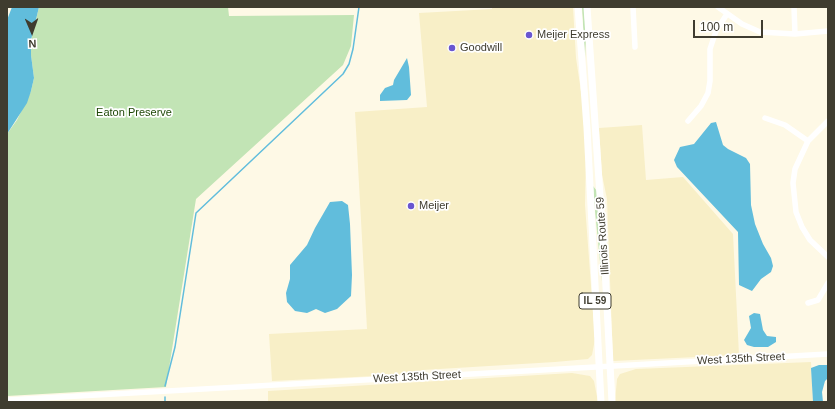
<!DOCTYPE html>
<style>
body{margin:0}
#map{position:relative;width:835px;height:409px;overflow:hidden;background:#fef9e6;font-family:Helvetica,sans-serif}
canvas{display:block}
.frame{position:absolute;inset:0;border:8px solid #3f3c2f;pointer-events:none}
.north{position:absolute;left:12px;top:12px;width:40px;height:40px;-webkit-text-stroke:3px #fff;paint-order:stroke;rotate:178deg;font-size:11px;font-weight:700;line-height:16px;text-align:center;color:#3f3c2f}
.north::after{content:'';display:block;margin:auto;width:14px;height:18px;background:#3f3c2f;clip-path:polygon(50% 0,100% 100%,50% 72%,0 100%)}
.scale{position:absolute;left:693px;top:20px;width:70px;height:18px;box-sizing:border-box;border:2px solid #3f3c2f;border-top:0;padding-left:5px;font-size:12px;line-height:14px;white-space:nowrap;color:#3f3c2f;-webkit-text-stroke:3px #fff;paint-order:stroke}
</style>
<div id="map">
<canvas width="835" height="409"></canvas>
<div class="frame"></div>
<div class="north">N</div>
<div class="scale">100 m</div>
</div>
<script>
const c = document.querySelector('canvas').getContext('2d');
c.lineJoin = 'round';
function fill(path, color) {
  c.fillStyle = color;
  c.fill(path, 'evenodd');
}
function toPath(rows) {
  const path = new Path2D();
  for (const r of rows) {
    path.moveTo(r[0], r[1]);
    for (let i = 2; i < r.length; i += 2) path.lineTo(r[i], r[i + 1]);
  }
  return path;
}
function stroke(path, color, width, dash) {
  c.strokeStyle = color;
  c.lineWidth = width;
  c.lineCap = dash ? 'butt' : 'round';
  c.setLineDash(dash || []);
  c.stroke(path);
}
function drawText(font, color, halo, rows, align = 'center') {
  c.font = font + ' Helvetica,sans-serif';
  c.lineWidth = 3.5;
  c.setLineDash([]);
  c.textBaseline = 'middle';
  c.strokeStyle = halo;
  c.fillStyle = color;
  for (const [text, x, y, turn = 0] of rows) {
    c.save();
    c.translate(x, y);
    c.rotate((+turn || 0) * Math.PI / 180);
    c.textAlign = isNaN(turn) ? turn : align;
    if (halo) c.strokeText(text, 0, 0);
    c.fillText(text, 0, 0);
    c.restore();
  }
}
fill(toPath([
 [492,7,573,7,576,58,582,98,586,155,585,205,595,339,592,355,588,359,555,362,423,370,397,375,272,381,269,334,367,329,355,112,427,107,419,13,492,9],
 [642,125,646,180,683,177,733,234,739,355,613,361,607,199,602,175,599,128],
 [811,362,813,402,615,402,617,379,620,374,636,369],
 [572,373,590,376,594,381,598,402,268,402,268,391]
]), '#f8efc7');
fill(toPath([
 [39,7,228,7,229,16,354,15,351,46,343,65,196,199,166,387,7,396,7,134,17,120,31,91,34,78,31,55,31,40],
 [582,7,584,7,586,36,585,59],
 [593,186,597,191,602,282,595,211]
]), '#c2e4b5');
fill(toPath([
 [12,7,39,7,31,40,31,55,34,78,31,91,27,103,7,134,7,20],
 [407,58,409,67,411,95,407,100,380,101,380,95,385,88,393,85,394,80],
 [716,122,723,145,728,149,746,158,750,164,751,205,755,224,763,244,771,258,773,266,771,272,761,279,752,291,739,285,738,232,677,167,674,160,680,147,694,144,711,123],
 [342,201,348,205,350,224,352,275,351,296,337,309,325,313,316,309,307,313,295,311,287,302,286,293,290,279,290,265,307,245,315,228,330,202],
 [754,313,760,314,763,330,767,336,776,337,776,342,768,347,754,347,747,345,744,340,751,328,749,316],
 [819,365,828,365,828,378,825,381,822,392,823,402,813,402,811,368]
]), '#61bddc');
stroke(toPath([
 [165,386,175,347,196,213,343,74,349,64,353,49,359,7],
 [165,397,165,402]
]), '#61bddc', 1.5);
stroke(toPath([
 [633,7,635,47],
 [718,7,742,24,760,32,795,34,828,31],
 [794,7,795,34],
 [765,118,785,125,808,141],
 [688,121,701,106,708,93,710,81,710,49,716,31,727,14],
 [828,121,808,141,795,169,793,183,796,212,802,227,810,240,828,257],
 [808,303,818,300,828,283],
 [7,400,828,354]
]), '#fff', 5.5);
stroke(toPath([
 [578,7,587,128,601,402],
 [587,7,605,268,612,402]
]), '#fff', 7);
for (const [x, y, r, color] of [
 [529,35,4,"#6956d0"],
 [452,48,4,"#6956d0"],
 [411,206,4,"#6956d0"]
]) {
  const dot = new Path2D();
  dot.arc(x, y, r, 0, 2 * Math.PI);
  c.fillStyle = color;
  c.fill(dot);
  stroke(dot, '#fff', 1.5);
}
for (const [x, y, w] of [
 [595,301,32]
]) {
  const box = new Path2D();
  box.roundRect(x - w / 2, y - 8, w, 16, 3);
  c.fillStyle = '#fff';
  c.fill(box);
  stroke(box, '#3f3c2f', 1);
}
drawText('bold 10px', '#3f3c2f', null, [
 ["IL 59",595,301]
]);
drawText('11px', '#3f3c2f', '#fff', [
 ["Meijer Express",537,35],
 ["Goodwill",460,48],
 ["Meijer",419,206]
], 'left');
drawText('11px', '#1f4807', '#fff', [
 ["Eaton Preserve",134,113]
]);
drawText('11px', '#3f3c2f', '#fff', [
 ["Illinois Route 59",603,236,-94],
 ["West 135th Street",741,359,-3],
 ["West 135th Street",417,377,-3]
]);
</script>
